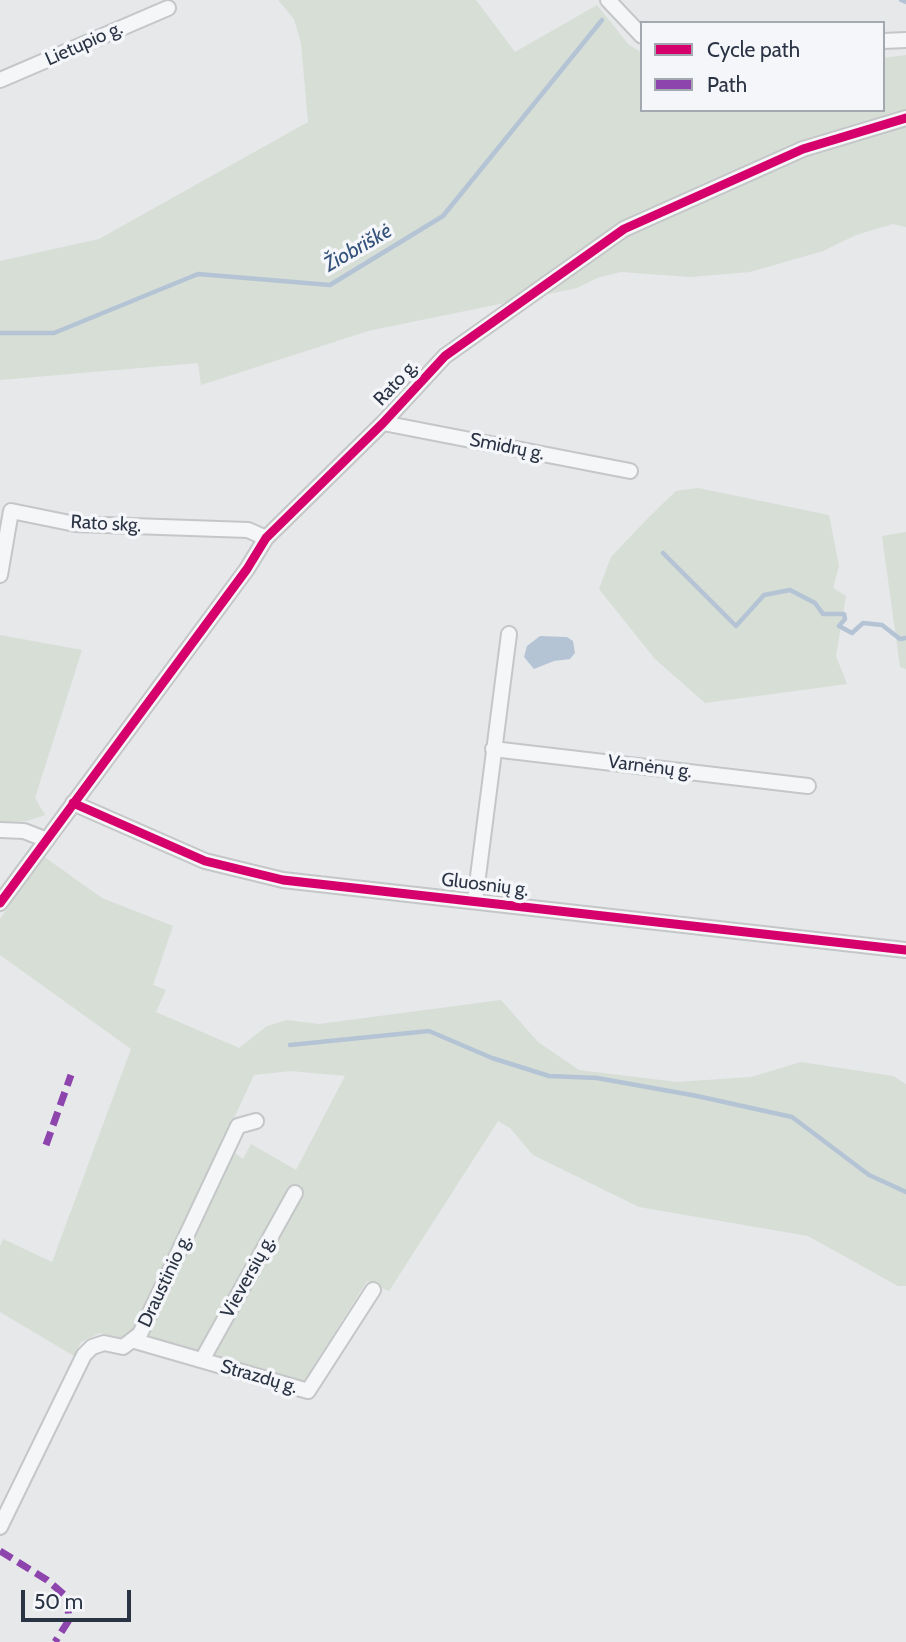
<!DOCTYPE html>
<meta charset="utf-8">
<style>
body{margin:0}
#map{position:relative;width:906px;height:1642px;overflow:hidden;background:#e6e8ea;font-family:Cabin,sans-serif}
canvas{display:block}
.legend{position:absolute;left:640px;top:21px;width:245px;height:91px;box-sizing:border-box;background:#f4f6f9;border:2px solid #a4a8b1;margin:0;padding:9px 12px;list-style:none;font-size:21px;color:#2b3445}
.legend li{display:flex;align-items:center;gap:14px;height:35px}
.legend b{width:35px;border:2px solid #a4a8b1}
.scale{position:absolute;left:21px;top:1590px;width:110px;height:32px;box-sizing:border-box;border:4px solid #2b3445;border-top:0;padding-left:9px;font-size:21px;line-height:24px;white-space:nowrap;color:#2b3445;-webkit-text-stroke:5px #f4f6f9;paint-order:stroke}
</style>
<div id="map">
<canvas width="906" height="1642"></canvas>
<ul class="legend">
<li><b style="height:9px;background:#d6006c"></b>Cycle path</li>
<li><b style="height:9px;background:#8e44ad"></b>Path</li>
</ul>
<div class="scale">50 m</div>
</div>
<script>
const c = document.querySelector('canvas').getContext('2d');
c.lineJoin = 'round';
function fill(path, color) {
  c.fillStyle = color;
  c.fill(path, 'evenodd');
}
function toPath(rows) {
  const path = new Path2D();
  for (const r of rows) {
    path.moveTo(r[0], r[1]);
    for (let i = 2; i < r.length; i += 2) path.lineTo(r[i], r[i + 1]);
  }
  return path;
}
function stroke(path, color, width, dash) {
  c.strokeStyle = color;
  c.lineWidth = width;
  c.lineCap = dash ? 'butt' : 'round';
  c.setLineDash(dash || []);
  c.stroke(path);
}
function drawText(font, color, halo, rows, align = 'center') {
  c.font = font + ' Cabin,sans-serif';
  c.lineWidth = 7;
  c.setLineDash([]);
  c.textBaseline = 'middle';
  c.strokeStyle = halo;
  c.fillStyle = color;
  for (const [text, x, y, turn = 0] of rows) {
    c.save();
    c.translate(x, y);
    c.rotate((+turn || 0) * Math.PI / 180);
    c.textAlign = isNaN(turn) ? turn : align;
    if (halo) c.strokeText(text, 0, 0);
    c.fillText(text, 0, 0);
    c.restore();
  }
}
fill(toPath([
 [278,0,476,0,515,52,597,5,628,44,642,53,642,110,883,110,883,58,906,55,906,227,893,224,856,235,823,251,750,272,690,277,621,272,597,278,577,288,368,331,201,385,198,363,0,380,0,261,99,239,308,122,301,43,294,19],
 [698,488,829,515,839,566,833,588,846,596,836,656,847,684,705,703,655,659,599,589,611,557,648,518,676,491],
 [906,532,906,669,900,667,882,536],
 [0,635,82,650,35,798,45,815,27,821,0,822],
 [43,856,102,898,173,926,153,985,166,990,156,1012,239,1048,267,1026,287,1020,319,1024,501,1000,538,1042,579,1070,677,1082,751,1077,801,1062,893,1076,906,1084,906,1286,898,1286,808,1236,639,1207,533,1155,510,1128,498,1121,389,1291,367,1281,303,1383,144,1339,231,1150,243,1159,251,1144,296,1170,345,1076,291,1071,254,1075,134,1333,124,1338,100,1333,81,1342,74,1356,0,1312,0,1246,3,1239,52,1262,131,1049,0,955,0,919]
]), '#d6ded6');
fill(toPath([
 [540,636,567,637,573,641,575,653,570,659,554,661,534,669,524,657,527,646]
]), '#b4c4d5');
stroke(toPath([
 [901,0,906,2],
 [0,333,54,333,198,274,330,285,443,216,602,20],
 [663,553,736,626,764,595,790,590,815,603,823,614,844,614,845,619,839,626,852,633,863,623,882,625,900,639,906,638],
 [290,1045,429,1031,492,1058,549,1076,597,1078,697,1096,792,1117,869,1175,906,1192]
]), '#b4c4d5', 4.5);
const minor = toPath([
 [608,0,642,36],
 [883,41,906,40],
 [0,80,168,8],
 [383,423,630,471],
 [0,575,11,511,75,524,248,530,266,538],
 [493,749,808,786],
 [73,803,205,861,283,880,906,950],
 [0,830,24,831,47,840],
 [475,900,509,634],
 [0,903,247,569,266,538,383,423,445,356,624,229,803,149,906,118],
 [135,1341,308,1391,373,1290],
 [202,1360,295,1193],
 [0,1527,84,1355,92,1347,104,1343,123,1347,140,1334,238,1126,256,1121]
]);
stroke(minor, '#c4c6c8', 18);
stroke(minor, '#f5f6f7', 14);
stroke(toPath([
 [46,1145,71,1075],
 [0,1551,47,1580,67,1597,69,1620,55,1642]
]), '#8e44ad', 7, [14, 7]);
stroke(toPath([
 [73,803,205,861,283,880,906,950],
 [0,903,247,569,266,538,383,423,445,356,624,229,803,149,906,118]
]), '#d6006c', 9);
drawText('19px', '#2b3445', '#f4f6f9', [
 ["Lietupio g.",84,44,-24],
 ["Rato g.",396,383,-47],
 ["Smidrų g.",507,447,11],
 ["Rato skg.",106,524,3],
 ["Varnėnų g.",650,767,7],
 ["Gluosnių g.",485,885,7],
 ["Vieversių g.",248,1277,-61],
 ["Draustinio g.",165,1281,-65],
 ["Strazdų g.",259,1377,16]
]);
drawText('italic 21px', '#34527a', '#f4f6f9', [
 ["Žiobriškė",358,248,-30]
]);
</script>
